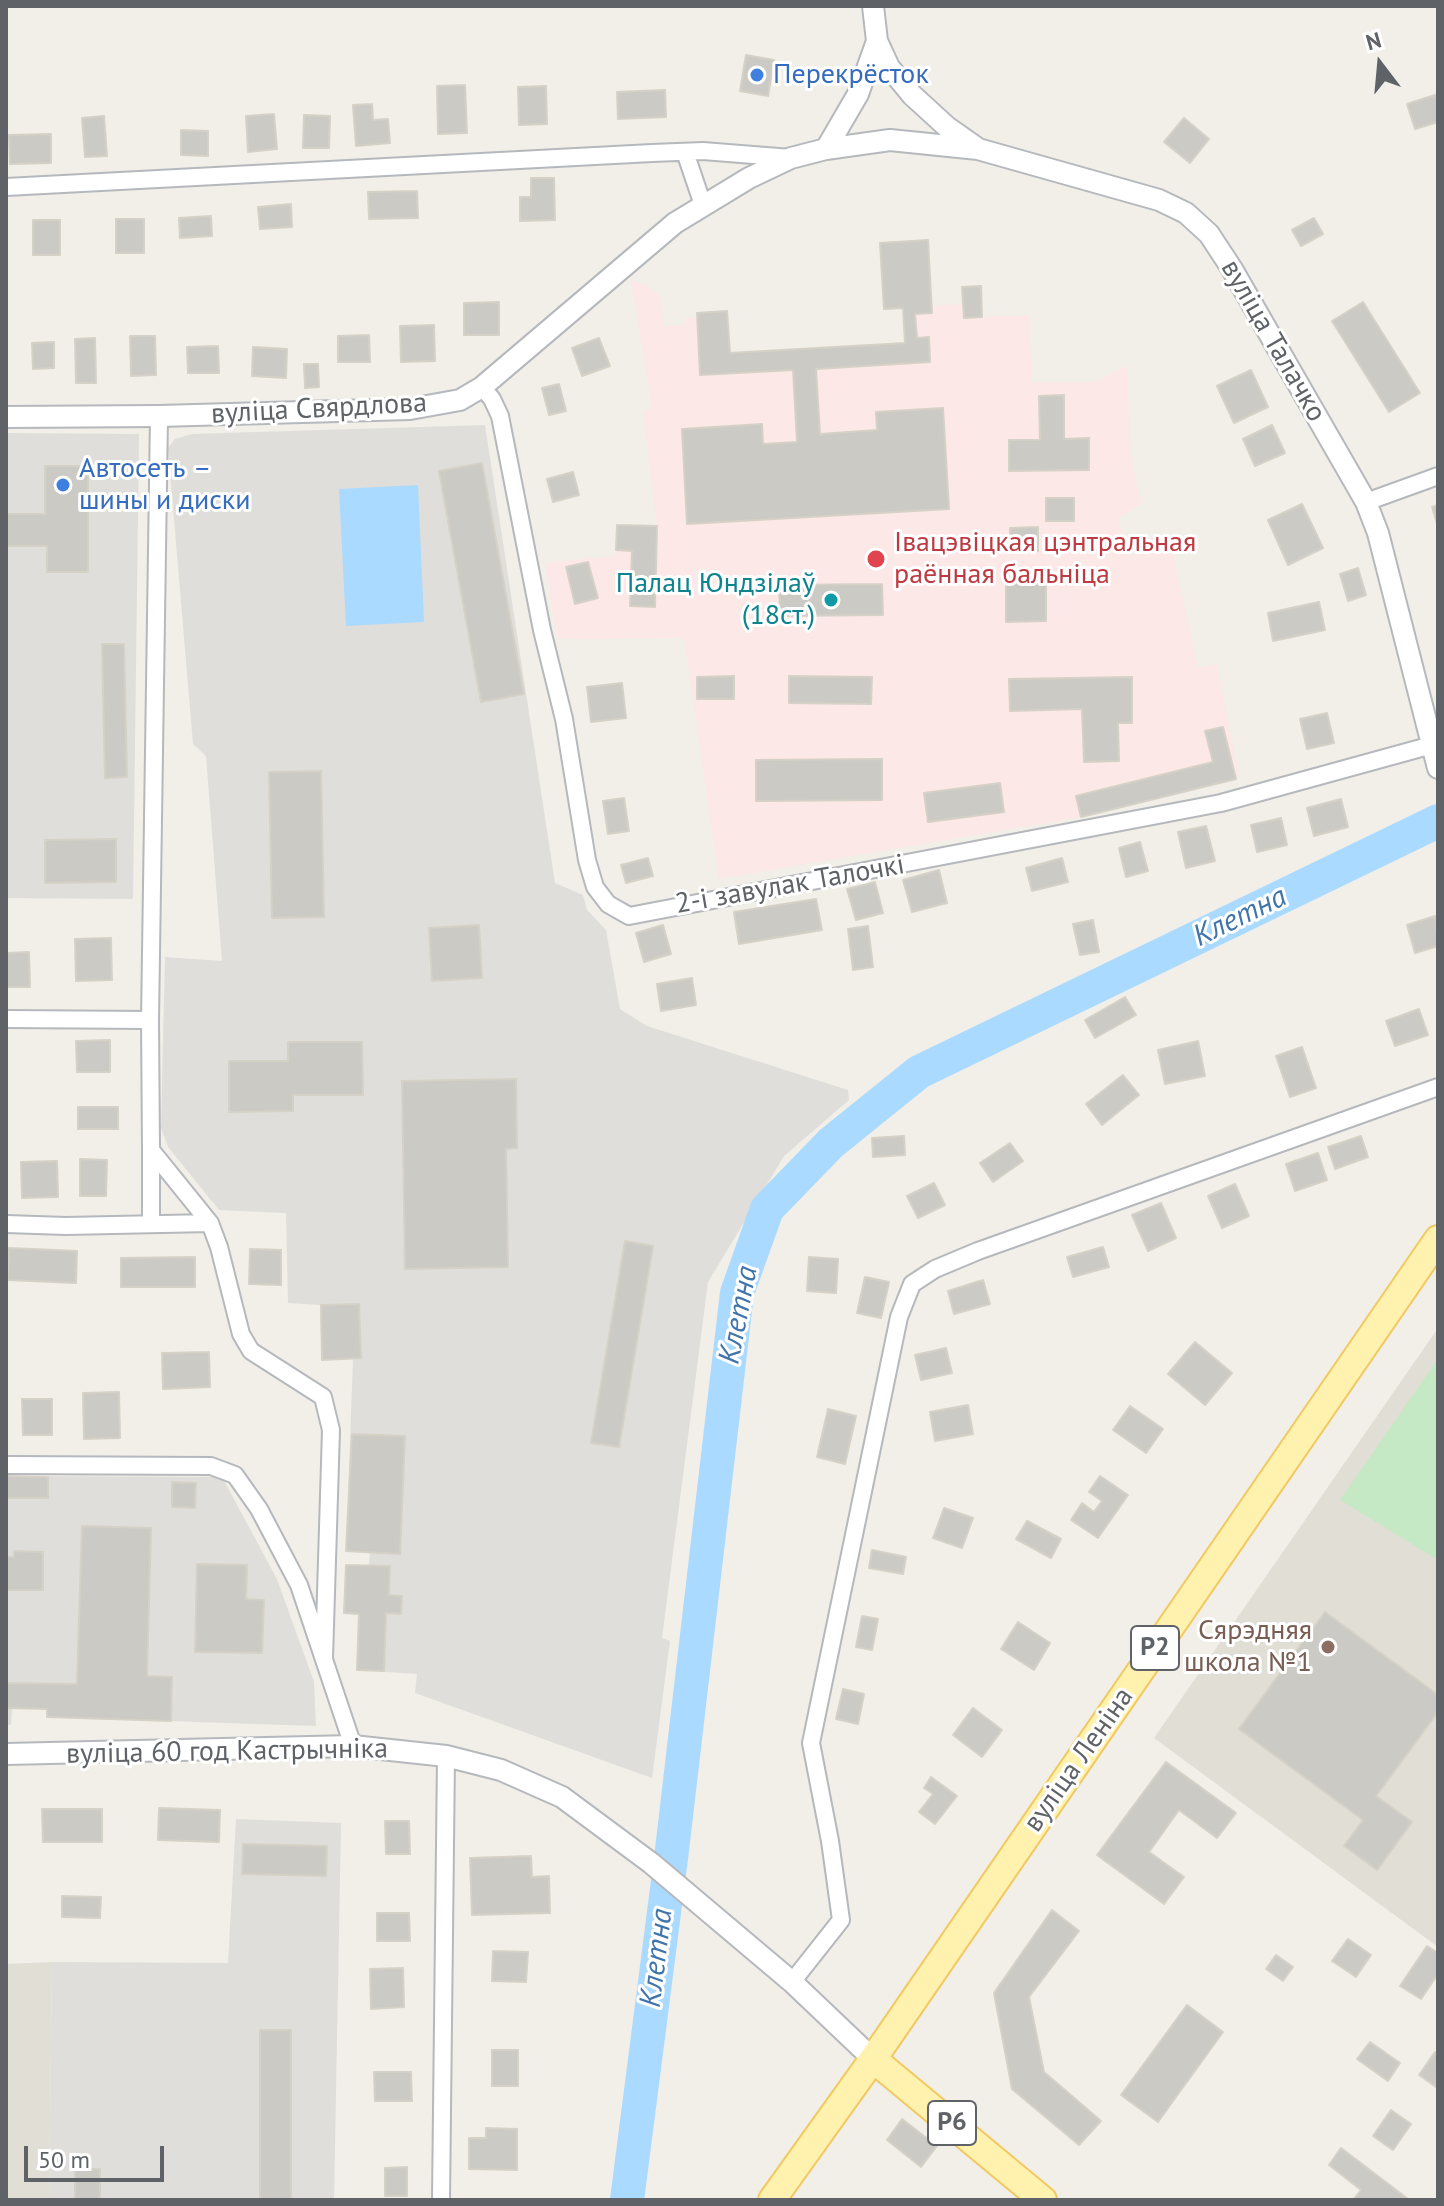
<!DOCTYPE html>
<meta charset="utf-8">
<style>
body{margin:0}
#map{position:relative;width:1444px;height:2206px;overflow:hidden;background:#f1efe8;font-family:"PT Sans",sans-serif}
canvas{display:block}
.frame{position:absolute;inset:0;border:8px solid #5f6368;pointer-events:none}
.north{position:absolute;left:1340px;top:24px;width:80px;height:80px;-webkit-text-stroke:6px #fff;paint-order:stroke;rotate:344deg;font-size:22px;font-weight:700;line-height:32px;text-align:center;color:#5f6368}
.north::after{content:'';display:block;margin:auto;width:28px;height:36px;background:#5f6368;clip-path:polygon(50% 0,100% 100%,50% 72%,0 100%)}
.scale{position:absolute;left:24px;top:2146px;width:140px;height:36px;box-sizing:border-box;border:4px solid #5f6368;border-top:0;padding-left:10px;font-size:24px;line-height:28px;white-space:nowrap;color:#5f6368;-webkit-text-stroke:6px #fff;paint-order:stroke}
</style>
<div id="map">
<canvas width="1444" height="2206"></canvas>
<div class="frame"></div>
<div class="north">N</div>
<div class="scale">50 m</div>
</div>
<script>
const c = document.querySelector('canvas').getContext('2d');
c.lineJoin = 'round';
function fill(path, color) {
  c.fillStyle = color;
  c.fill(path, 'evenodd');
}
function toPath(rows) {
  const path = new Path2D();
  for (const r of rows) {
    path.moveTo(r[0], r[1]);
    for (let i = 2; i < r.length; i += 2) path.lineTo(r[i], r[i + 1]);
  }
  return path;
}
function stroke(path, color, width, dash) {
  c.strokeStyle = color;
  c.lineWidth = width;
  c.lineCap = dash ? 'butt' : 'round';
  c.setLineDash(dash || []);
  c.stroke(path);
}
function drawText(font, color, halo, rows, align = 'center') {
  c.font = font + ' "PT Sans",sans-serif';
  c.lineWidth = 6;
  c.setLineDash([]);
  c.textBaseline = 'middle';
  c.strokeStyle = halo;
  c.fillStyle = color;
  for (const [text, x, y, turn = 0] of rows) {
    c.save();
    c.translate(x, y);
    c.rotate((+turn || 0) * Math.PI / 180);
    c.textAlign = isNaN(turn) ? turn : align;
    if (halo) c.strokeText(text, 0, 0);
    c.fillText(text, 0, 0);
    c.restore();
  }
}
fill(toPath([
 [485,425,555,883,583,895,587,910,606,930,620,1009,647,1026,848,1090,849,1100,784,1156,708,1282,662,1638,670,1641,652,1778,415,1693,417,1674,357,1670,359,1614,344,1613,346,1565,369,1565,370,1553,346,1551,353,1359,322,1360,320,1305,288,1303,286,1213,219,1210,168,1147,161,1128,165,957,222,961,206,756,193,744,168,448,175,439,192,434],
 [6,433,139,434,133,899,6,898],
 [6,1476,222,1477,277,1579,314,1682,316,1726,47,1717,47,1709,12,1708,11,1725,6,1725],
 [236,1819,341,1823,334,2200,49,2200,52,1962,228,1963]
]), '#e0deda');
fill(toPath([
 [1438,1328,1438,1947,1154,1738],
 [52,1962,49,2200,6,2200,6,1964]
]), '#e1ded6');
fill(toPath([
 [928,240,932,306,963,304,962,287,981,286,983,317,1029,315,1032,382,1094,382,1127,366,1131,460,1142,504,1118,518,1129,556,1171,545,1198,667,1217,665,1239,775,1236,776,1236,779,1081,817,719,879,684,638,557,639,545,563,615,556,617,525,657,526,643,412,652,409,631,280,648,286,659,294,664,326,686,324,685,318,697,318,697,313,727,311,730,353,904,343,903,308,884,309,880,243]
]), '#fce8e6');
fill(toPath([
 [1438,1359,1438,1560,1340,1500]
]), '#c5e8c5');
fill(toPath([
 [418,485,424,622,346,626,339,489]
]), '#aadaff');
stroke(toPath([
 [627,2200,672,1850,737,1293,767,1209,831,1143,919,1072,1438,821]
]), '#aadaff', 34);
const building = toPath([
 [746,55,774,60,768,96,740,91,746,55],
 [465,85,467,133,438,134,437,86,465,85],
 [546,86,547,124,519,125,518,87,546,86],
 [665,90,666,117,618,119,617,92,665,90],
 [1438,94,1438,122,1415,129,1407,104,1438,94],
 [372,104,373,120,388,119,390,143,356,146,353,105,372,104],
 [274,114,277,149,248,152,246,116,274,114],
 [304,115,330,116,329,148,303,148,304,115],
 [104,116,107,156,85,157,82,118,104,116],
 [1184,118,1209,139,1190,163,1164,142,1184,118],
 [181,130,208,131,208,156,181,155,181,130],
 [51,134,51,163,10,164,9,135,51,134],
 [531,178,554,178,555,220,520,221,520,197,531,197,531,178],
 [417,191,418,218,369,219,368,192,417,191],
 [291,204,292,227,260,229,258,207,291,204],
 [211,216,212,236,180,238,179,218,211,216],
 [1314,218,1323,234,1301,246,1292,230,1314,218],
 [116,219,144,219,144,253,116,253,116,219],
 [33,220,60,220,60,255,33,255,33,220],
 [928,240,932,313,915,314,917,338,929,337,930,362,816,369,820,434,877,430,876,412,943,408,949,509,687,524,682,429,762,424,763,444,797,442,793,370,700,375,697,313,727,311,730,353,905,343,903,308,884,309,880,243,928,240],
 [981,286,982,317,964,318,962,287,981,286],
 [499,302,499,335,464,335,464,303,499,302],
 [1363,302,1420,393,1389,412,1332,321,1363,302],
 [434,325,435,361,401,362,400,326,434,325],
 [369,335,370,362,338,362,338,336,369,335],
 [130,336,155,336,156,375,131,376,130,336],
 [95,338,96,383,76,383,75,339,95,338],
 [599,338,610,366,582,376,572,348,599,338],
 [54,342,54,368,33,369,32,343,54,342],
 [218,346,219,373,188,373,187,347,218,346],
 [253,347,287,349,286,378,252,376,253,347],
 [304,364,318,364,319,387,305,388,304,364],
 [1251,370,1268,407,1234,423,1217,386,1251,370],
 [559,384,566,411,549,415,542,388,559,384],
 [1064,395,1064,439,1089,438,1089,470,1009,471,1009,440,1040,440,1039,396,1064,395],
 [1272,425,1285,453,1255,466,1243,439,1272,425],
 [482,463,524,694,481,702,439,471,482,463],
 [45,466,88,466,88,572,47,572,47,546,6,546,6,514,45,514,45,466],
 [573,472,579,495,553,502,547,479,573,472],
 [1046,498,1074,498,1074,521,1046,521,1046,498],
 [1302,504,1323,548,1288,565,1268,520,1302,504],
 [1438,505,1438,527,1432,507,1438,505],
 [617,525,657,526,655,607,630,606,632,551,616,550,617,525],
 [1038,527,1038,551,1010,551,1010,528,1038,527],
 [588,562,598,598,575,604,566,567,588,562],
 [1358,568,1366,595,1348,601,1340,574,1358,568],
 [1046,579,1046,621,1006,622,1006,580,1046,579],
 [882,584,883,615,780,616,779,585,882,584],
 [1319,602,1325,630,1273,641,1268,613,1319,602],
 [102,644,124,644,127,777,105,778,102,644],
 [734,676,734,699,697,699,697,677,734,676],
 [789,676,872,677,871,704,789,703,789,676],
 [1132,677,1132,723,1118,723,1119,761,1084,762,1082,709,1010,711,1009,679,1132,677],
 [622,683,626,718,591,722,587,687,622,683],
 [1327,713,1334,743,1307,749,1300,719,1327,713],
 [1223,727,1236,779,1081,817,1076,796,1213,762,1205,731,1223,727],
 [882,759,882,800,756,801,756,760,882,759],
 [321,771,324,917,272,918,269,772,321,771],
 [1000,783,1004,812,928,822,924,793,1000,783],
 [624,798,629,831,608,834,603,801,624,798],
 [1341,799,1348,827,1314,836,1307,808,1341,799],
 [1281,818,1287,845,1257,852,1251,825,1281,818],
 [1206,826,1215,861,1186,868,1178,832,1206,826],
 [116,839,116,882,45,883,45,840,116,839],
 [1140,842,1148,871,1126,877,1119,848,1140,842],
 [648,858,653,876,626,883,621,865,648,858],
 [1062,858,1068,882,1032,891,1026,868,1062,858],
 [939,870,947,903,912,912,903,880,939,870],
 [875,882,883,913,856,920,847,889,875,882],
 [816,899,822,930,739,944,734,912,816,899],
 [1435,916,1438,946,1415,953,1407,925,1435,916],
 [1093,920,1099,952,1080,955,1073,924,1093,920],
 [479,925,482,978,432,981,429,928,479,925],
 [663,925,671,954,644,962,636,933,663,925],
 [868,926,873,967,853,970,848,929,868,926],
 [111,938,112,980,76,981,75,939,111,938],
 [29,952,30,987,6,987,6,953,29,952],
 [692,978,696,1005,661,1011,657,984,692,978],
 [1125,997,1136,1015,1095,1038,1085,1020,1125,997],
 [1419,1009,1428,1035,1395,1046,1386,1021,1419,1009],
 [110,1040,110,1072,77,1072,76,1041,110,1040],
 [1198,1041,1205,1076,1165,1084,1158,1050,1198,1041],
 [288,1042,362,1042,363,1095,293,1095,293,1111,229,1112,229,1061,288,1061,288,1042],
 [1302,1047,1316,1088,1290,1097,1276,1056,1302,1047],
 [1123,1075,1139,1095,1102,1125,1086,1104,1123,1075],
 [516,1079,517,1148,506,1149,508,1267,405,1269,402,1081,516,1079],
 [78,1107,118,1107,118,1129,78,1129,78,1107],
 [904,1136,905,1155,873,1157,872,1138,904,1136],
 [1361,1136,1368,1157,1335,1169,1328,1147,1361,1136],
 [1010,1143,1023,1161,993,1182,980,1163,1010,1143],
 [1318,1153,1327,1180,1295,1191,1286,1164,1318,1153],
 [80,1159,107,1160,106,1196,80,1196,80,1159],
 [57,1161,58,1197,22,1198,21,1162,57,1161],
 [934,1183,945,1205,918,1218,907,1196,934,1183],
 [1235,1184,1249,1216,1222,1228,1208,1196,1235,1184],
 [1161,1203,1176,1238,1148,1251,1132,1215,1161,1203],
 [625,1241,653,1246,619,1447,591,1443,625,1241],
 [1103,1247,1109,1267,1073,1277,1067,1257,1103,1247],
 [9,1248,77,1251,76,1283,8,1280,9,1248],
 [250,1249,281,1250,281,1285,249,1284,250,1249],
 [195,1257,195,1287,121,1287,121,1258,195,1257],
 [809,1257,838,1259,836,1293,807,1291,809,1257],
 [865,1277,889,1282,881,1318,857,1313,865,1277],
 [983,1280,990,1304,954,1314,948,1291,983,1280],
 [359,1304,361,1358,322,1360,321,1305,359,1304],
 [1195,1342,1232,1373,1205,1405,1168,1374,1195,1342],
 [946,1348,952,1373,921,1380,915,1355,946,1348],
 [209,1352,210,1387,163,1389,162,1353,209,1352],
 [119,1392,120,1438,84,1439,83,1393,119,1392],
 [22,1399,52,1399,52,1435,23,1435,22,1399],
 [968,1405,973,1434,935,1441,930,1412,968,1405],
 [1130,1406,1163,1429,1146,1453,1113,1430,1130,1406],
 [828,1409,856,1416,845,1464,817,1457,828,1409],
 [352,1434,405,1436,400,1554,346,1551,352,1434],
 [6,1476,48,1477,48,1498,6,1498,6,1476],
 [1100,1476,1128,1495,1098,1538,1071,1520,1082,1503,1094,1512,1102,1501,1089,1492,1100,1476],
 [172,1482,196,1483,195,1508,172,1507,172,1482],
 [944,1508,973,1518,962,1548,933,1538,944,1508],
 [1027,1521,1061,1539,1051,1558,1016,1539,1027,1521],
 [82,1526,151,1528,147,1676,172,1677,171,1721,47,1717,47,1709,6,1708,6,1683,77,1684,82,1526],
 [872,1550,906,1557,903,1574,869,1568,872,1550],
 [14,1551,43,1552,43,1590,6,1590,6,1557,14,1557,14,1551],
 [197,1564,247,1565,246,1599,264,1600,262,1653,195,1652,197,1564],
 [346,1565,390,1566,389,1595,402,1596,401,1614,386,1613,384,1671,357,1670,359,1614,344,1613,346,1565],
 [1325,1612,1438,1695,1438,1712,1376,1796,1412,1822,1377,1870,1344,1846,1363,1820,1239,1729,1325,1612],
 [862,1616,878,1619,872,1650,856,1647,862,1616],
 [1018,1622,1050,1643,1034,1670,1001,1649,1018,1622],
 [843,1689,864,1694,858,1724,836,1719,843,1689],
 [973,1708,1002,1730,982,1757,953,1735,973,1708],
 [1166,1762,1236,1813,1217,1838,1179,1810,1149,1852,1184,1877,1164,1904,1097,1855,1166,1762],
 [931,1777,957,1796,935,1824,919,1812,933,1794,924,1788,931,1777],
 [159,1808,220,1810,219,1842,158,1840,159,1808],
 [42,1809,102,1809,102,1842,43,1842,42,1809],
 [385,1821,409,1821,410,1854,386,1854,385,1821],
 [243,1844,327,1846,326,1876,242,1874,243,1844],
 [531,1856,532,1877,549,1876,550,1913,472,1915,470,1858,531,1856],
 [62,1896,101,1897,100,1918,62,1917,62,1896],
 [1052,1910,1079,1931,1029,1997,1044,2072,1101,2121,1079,2145,1012,2089,994,1993,1052,1910],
 [377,1913,409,1913,410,1941,377,1941,377,1913],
 [1348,1939,1371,1955,1356,1977,1332,1961,1348,1939],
 [1427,1946,1438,1953,1438,1974,1421,1999,1400,1986,1427,1946],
 [493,1951,528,1952,526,1982,492,1981,493,1951],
 [1276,1955,1293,1967,1283,1981,1266,1969,1276,1955],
 [403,1968,404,2007,371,2009,370,1969,403,1968],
 [1187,2005,1223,2032,1158,2122,1121,2095,1187,2005],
 [260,2030,291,2030,291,2200,260,2200,260,2030],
 [1370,2042,1400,2063,1388,2081,1357,2059,1370,2042],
 [492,2050,518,2050,518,2086,492,2086,492,2050],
 [1435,2052,1438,2054,1436,2087,1419,2075,1435,2052],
 [374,2072,411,2072,412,2101,375,2101,374,2072],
 [1391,2110,1411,2124,1393,2150,1373,2136,1391,2110],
 [902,2119,937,2146,921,2167,887,2140,902,2119],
 [486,2128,517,2129,517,2170,469,2169,469,2138,486,2138,486,2128],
 [1341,2148,1408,2199,1408,2200,1353,2200,1361,2190,1329,2165,1341,2148],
 [407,2167,407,2196,385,2196,385,2168,407,2167],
 [75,2169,100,2169,100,2200,75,2200,75,2169]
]);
fill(building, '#cccac5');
stroke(building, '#d6d1c6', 2);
const minor = toPath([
 [685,152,703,205],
 [6,187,652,153,703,151,791,158],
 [482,387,492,399,500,416,542,630,564,719,587,860,595,887,608,904,629,916,1221,803,1432,745],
 [159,416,150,1020,151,1150,210,1223,219,1247,241,1334,251,1351,323,1397,331,1430,324,1658],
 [1366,502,1438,476],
 [6,1019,150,1020],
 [6,1224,66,1226,210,1223],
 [151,1224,151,1150],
 [6,1465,211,1466,235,1475,259,1509,299,1585,353,1746],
 [792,1982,841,1920,830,1841,811,1743,899,1317,912,1284,935,1269,978,1251,1438,1087],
 [441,2200,446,1756]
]);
const tertiary = toPath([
 [873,6,877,41,889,67,912,95,947,127,977,148],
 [826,149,858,94,877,41],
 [6,417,159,416,410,409,460,400,482,387,675,223,749,178,791,158,826,149,890,140,978,149,1159,200,1186,213,1209,234,1232,269,1366,502,1378,533,1438,768],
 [6,1754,353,1746,446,1756,501,1770,562,1797,651,1863,792,1982,873,2059]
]);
const primary = toPath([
 [873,2059,1043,2200],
 [772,2200,873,2059,1438,1239]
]);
stroke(minor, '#b5b8bc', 20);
stroke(tertiary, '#b5b8bc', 24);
stroke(primary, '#f2c960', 30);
stroke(minor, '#fff', 16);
stroke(tertiary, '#fff', 20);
stroke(primary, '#fff2af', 26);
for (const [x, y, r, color] of [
 [757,75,8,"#3f7fe0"],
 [63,485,8,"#3f7fe0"],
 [876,559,10,"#e0444e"],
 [831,600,8,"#0f9aa8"],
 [1328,1647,8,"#8d6e63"]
]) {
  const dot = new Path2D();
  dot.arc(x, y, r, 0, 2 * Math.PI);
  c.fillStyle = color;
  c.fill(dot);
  stroke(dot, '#fff', 3);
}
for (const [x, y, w] of [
 [1155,1648,48],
 [952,2123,48]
]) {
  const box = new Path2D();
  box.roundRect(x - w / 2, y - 22, w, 44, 6);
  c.fillStyle = '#fff';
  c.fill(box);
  stroke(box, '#5f6368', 2);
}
drawText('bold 26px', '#5f6368', null, [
 ["Р2",1155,1648],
 ["Р6",952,2123]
]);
drawText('28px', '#366cbe', '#fff', [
 ["Перекрёсток",773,75],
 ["Автосеть –",79,469],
 ["шины и диски",79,501]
], 'left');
drawText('28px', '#5f6368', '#fff', [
 ["вуліца Талачко",1273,341,60],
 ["вуліца Свярдлова",319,409,-3],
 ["2-і завулак Талочкі",790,885,-10],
 ["вуліца 60 год Кастрычніка",227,1752,-1],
 ["вуліца Леніна",1079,1760,-55]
]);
drawText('28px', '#be3a42', '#fff', [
 ["Івацэвіцкая цэнтральная",894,543],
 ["раённая бальніца",894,575]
], 'left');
drawText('28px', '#0d838f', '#fff', [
 ["Палац Юндзілаў",815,584],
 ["(18ст.)",815,616]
], 'right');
drawText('28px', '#785e54', '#fff', [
 ["Сярэдняя",1312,1631],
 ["школа №1",1312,1663]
], 'right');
drawText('italic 30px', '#4174aa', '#fff', [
 ["Клетна",1240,917,-26],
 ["Клетна",739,1315,-79],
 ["Клетна",657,1958,-83]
]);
</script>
